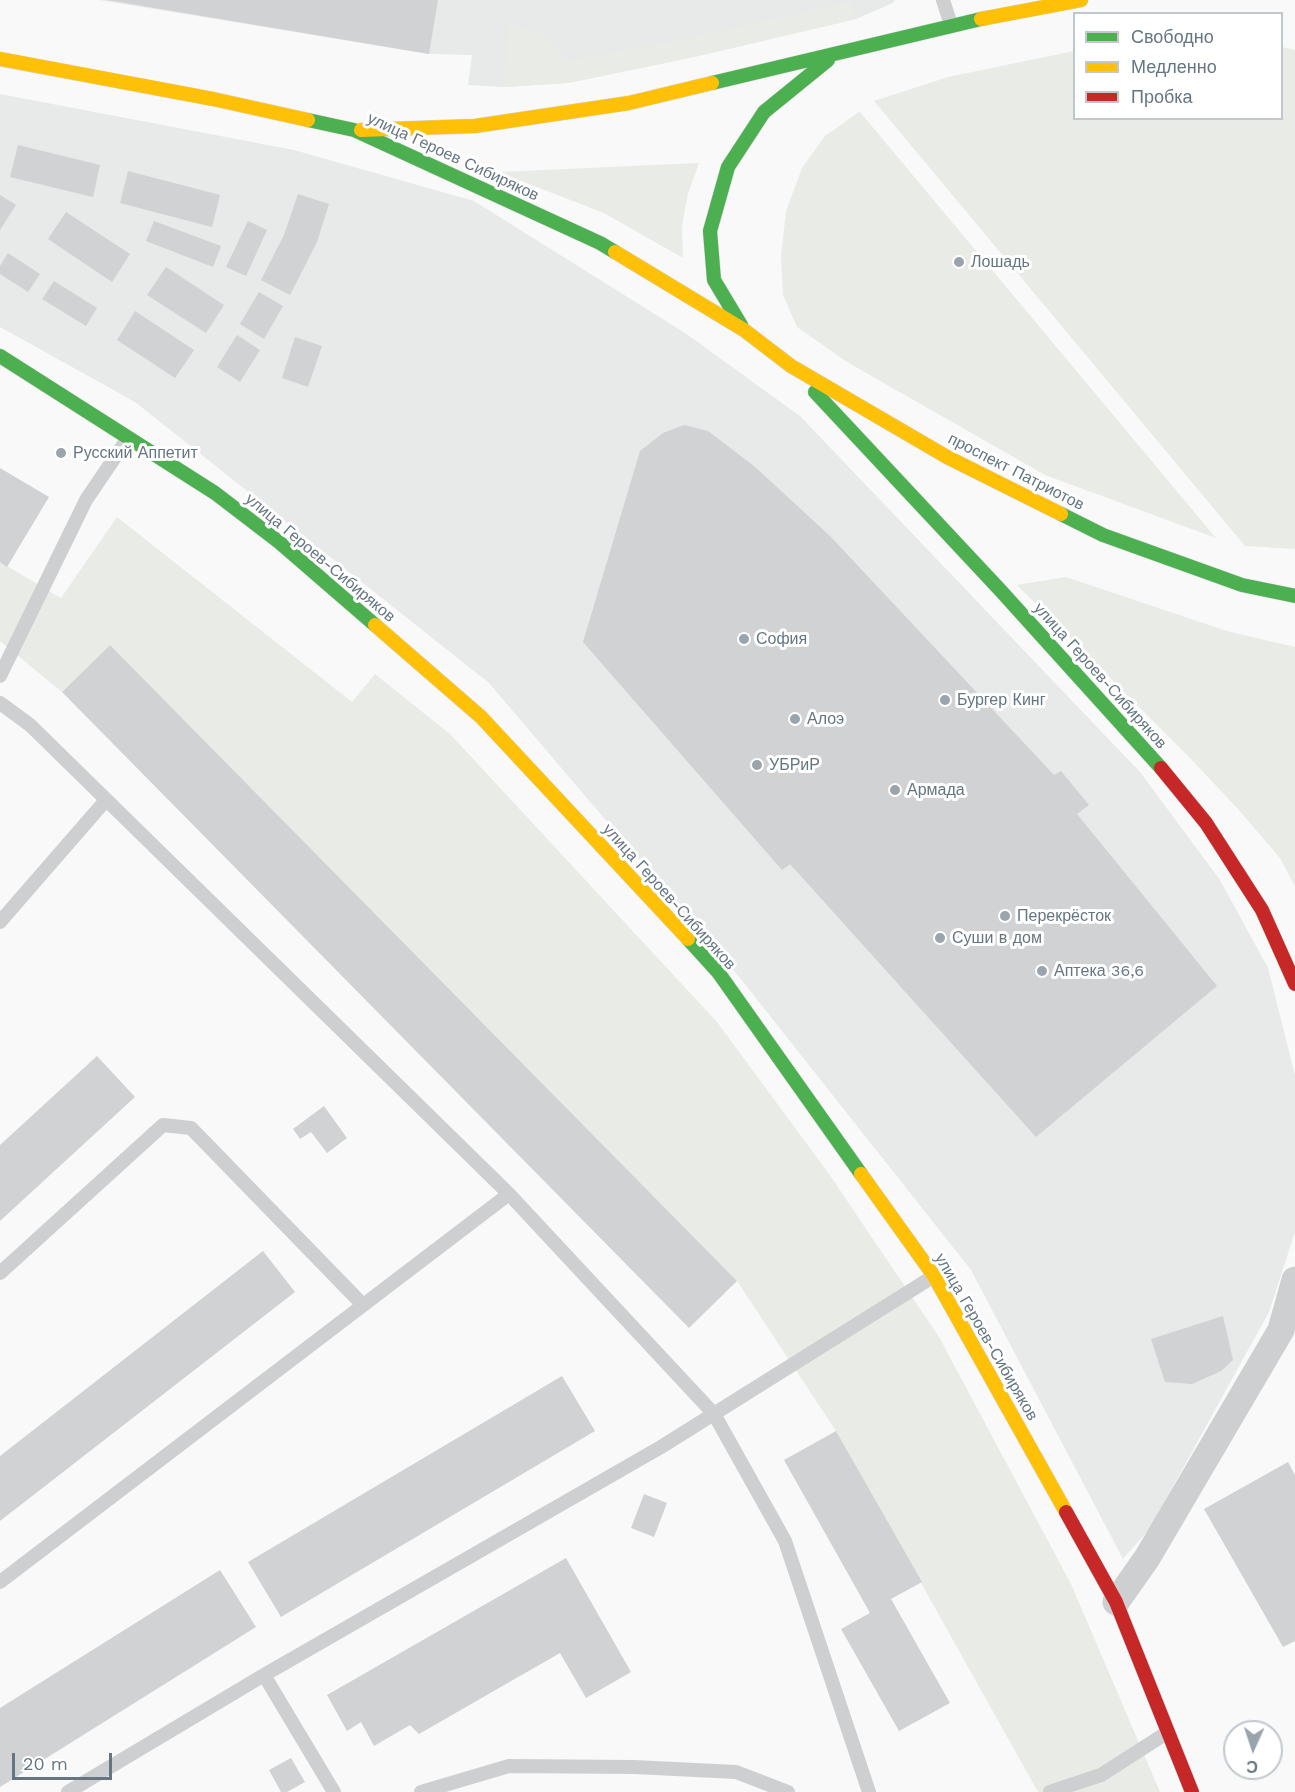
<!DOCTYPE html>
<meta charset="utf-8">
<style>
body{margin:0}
#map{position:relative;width:1295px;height:1792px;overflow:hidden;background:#f9f9f9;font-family:"Work Sans",sans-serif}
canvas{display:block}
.legend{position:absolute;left:1073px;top:12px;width:210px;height:108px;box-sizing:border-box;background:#fff;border:2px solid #c1c8cd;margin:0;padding:8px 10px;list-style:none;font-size:18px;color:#657683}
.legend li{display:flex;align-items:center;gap:12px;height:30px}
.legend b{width:30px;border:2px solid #c1c8cd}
.north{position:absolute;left:1223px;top:1720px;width:60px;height:60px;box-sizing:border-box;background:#fff;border:2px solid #c1c8cd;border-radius:50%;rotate:183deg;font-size:16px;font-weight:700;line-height:24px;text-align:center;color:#657683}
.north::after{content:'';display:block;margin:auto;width:21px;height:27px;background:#99a4ac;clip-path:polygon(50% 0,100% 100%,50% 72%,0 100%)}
.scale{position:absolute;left:12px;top:1753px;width:100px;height:27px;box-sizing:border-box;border:3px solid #657683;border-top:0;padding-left:8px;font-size:18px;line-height:21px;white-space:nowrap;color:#657683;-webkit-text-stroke:4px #fff;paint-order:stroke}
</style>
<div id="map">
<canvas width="1295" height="1792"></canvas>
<ul class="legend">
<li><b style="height:8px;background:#4caf50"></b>Свободно</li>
<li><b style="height:8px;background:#ffc107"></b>Медленно</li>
<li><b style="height:8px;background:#c62828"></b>Пробка</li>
</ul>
<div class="north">С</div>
<div class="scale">20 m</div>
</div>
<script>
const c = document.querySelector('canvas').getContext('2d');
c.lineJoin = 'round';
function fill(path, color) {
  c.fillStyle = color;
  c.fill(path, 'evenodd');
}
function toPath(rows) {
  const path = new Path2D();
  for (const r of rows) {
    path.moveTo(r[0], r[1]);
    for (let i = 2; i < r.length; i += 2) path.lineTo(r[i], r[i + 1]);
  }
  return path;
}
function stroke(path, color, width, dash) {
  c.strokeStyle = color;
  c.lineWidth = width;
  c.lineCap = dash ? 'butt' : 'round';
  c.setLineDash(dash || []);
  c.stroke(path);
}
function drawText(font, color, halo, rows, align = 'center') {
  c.font = font + ' "Work Sans",sans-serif';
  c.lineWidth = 6;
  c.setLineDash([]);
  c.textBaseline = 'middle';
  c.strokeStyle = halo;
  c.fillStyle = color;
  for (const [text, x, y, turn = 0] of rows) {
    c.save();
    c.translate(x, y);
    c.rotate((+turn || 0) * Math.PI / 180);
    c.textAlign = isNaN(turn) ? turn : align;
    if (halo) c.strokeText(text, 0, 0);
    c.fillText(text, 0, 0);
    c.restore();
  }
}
fill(toPath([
 [99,0,895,0,893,3,856,19,694,57,568,83,504,87,468,85,472,55,429,54],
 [0,94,294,150,474,201,685,333,800,416,1140,772,1220,880,1268,968,1295,1075,1295,1232,1269,1312,1150,1528,1123,1559,971,1270,740,978,489,683,135,402,0,327]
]), '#e8e9e9');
fill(toPath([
 [851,1,856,19,694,57,568,83,504,87,509,24,538,31,566,61,690,38],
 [1282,47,1295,50,1295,549,1245,546,874,101,948,77,1074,51,1074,118,1282,118],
 [859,112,860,112,1216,538,1045,475,847,362,797,327,783,295,781,257,786,211,802,168,825,136],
 [699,163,688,194,682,225,683,258,604,213,498,172],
 [117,517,352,702,375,674,450,734,717,1022,829,1174,939,1337,1071,1584,1160,1792,1038,1792,836,1431,737,1281,110,645,62,692,0,641,0,562,61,598],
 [1066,577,1230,632,1295,647,1295,887,1280,858,1238,809,1190,758,1017,585]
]), '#e8ebe6');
fill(toPath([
 [107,0,438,0,429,54],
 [18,145,100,165,93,197,10,177],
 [128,171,220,195,212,227,120,203],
 [298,194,329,204,317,242,290,295,261,280,284,235],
 [0,195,16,205,0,230],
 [66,212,130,254,112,282,48,239],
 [154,221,221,246,213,267,146,241],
 [248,221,267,230,246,276,226,267],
 [8,253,40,274,28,292,0,274,0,266],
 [166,267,224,305,206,333,147,295],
 [54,281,97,308,86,326,42,299],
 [259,292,283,306,264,339,240,324],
 [135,311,194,350,175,378,117,340],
 [237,335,260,350,240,382,217,367],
 [295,337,322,346,308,387,282,378],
 [684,425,708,431,754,466,830,536,1054,775,1061,771,1089,805,1077,814,1217,986,1036,1137,790,864,782,870,583,642,640,451,663,433],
 [0,468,49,497,7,567,0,562],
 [110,645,737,1281,689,1328,62,692],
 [97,1056,135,1097,0,1221,0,1145],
 [324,1106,347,1138,327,1153,311,1132,300,1139,293,1129],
 [263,1251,295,1292,0,1521,0,1456],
 [1223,1316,1233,1360,1221,1371,1192,1384,1165,1382,1151,1339],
 [562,1376,595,1431,281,1617,248,1562],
 [836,1431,922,1582,891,1599,950,1703,899,1731,841,1629,870,1613,784,1460],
 [1288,1462,1295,1475,1295,1641,1283,1647,1204,1509],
 [644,1494,667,1503,654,1537,631,1528],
 [566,1558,631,1672,586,1698,560,1653,419,1734,410,1725,374,1746,361,1722,347,1731,327,1695],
 [220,1570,256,1627,0,1787,0,1708],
 [291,1758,305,1782,287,1792,281,1792,269,1770]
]), '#d0d2d3');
const fast = toPath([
 [712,83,981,19],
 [308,120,354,130,600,243,615,252],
 [741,325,714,280,710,231,728,167,764,112,828,60],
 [0,356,215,493,279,542,375,625],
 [815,392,1001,591,1161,768],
 [1061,514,1103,535,1242,585,1295,596],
 [688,939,718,972,861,1174]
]);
const slow = toPath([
 [981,19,1081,0],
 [0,59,213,99,308,120],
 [361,130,475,126,629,103,712,83],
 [615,252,744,330,791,366,947,457,1061,514],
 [375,625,481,717,688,939],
 [861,1174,934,1276,1066,1512]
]);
const jam = toPath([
 [1161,768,1206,823,1262,910,1295,984],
 [1066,1512,1116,1602,1192,1792]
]);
stroke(fast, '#d5d6d7', 15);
stroke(slow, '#d5d6d7', 15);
stroke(jam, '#d5d6d7', 15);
stroke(toPath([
 [943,0,951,25],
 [0,676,86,500,128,438],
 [0,703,30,725,509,1194,714,1414,785,1541,869,1792],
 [0,922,106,800],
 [0,1273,163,1125,191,1128,363,1305],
 [0,1582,509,1194],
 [264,1675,334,1792],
 [68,1792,264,1675,661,1447,934,1276],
 [421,1792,509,1766,634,1767,736,1772,788,1792],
 [1050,1792,1101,1775,1168,1732]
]), '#cecfd0', 14);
stroke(toPath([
 [1116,1602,1147,1558,1281,1330,1295,1280]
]), '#cecfd0', 27);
stroke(fast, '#4caf50', 14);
stroke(slow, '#ffc107', 14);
stroke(jam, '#c62828', 14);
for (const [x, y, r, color] of [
 [959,262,6,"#99a4ac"],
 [61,453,6,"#99a4ac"],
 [744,639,6,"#99a4ac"],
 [945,700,6,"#99a4ac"],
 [795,719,6,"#99a4ac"],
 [757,765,6,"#99a4ac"],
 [895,790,6,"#99a4ac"],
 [1005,916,6,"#99a4ac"],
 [940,938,6,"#99a4ac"],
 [1042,971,6,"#99a4ac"]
]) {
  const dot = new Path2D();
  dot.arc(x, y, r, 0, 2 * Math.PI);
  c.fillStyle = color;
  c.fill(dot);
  stroke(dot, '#fff', 2);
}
drawText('16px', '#657683', '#fff', [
 ["улица Героев Сибиряков",453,157,25],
 ["проспект Патриотов",1016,472,27],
 ["улица Героев-Сибиряков",320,558,40],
 ["улица Героев-Сибиряков",1100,676,48],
 ["улица Героев-Сибиряков",669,897,48],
 ["улица Героев-Сибиряков",986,1337,60]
]);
drawText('16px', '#657683', '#fff', [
 ["Лошадь",971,262],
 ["Русский Аппетит",73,453],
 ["София",756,639],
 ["Бургер Кинг",957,700],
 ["Алоэ",807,719],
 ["УБРиР",769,765],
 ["Армада",907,790],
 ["Перекрёсток",1017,916],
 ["Суши в дом",952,938],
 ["Аптека 36,6",1054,971]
], 'left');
</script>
